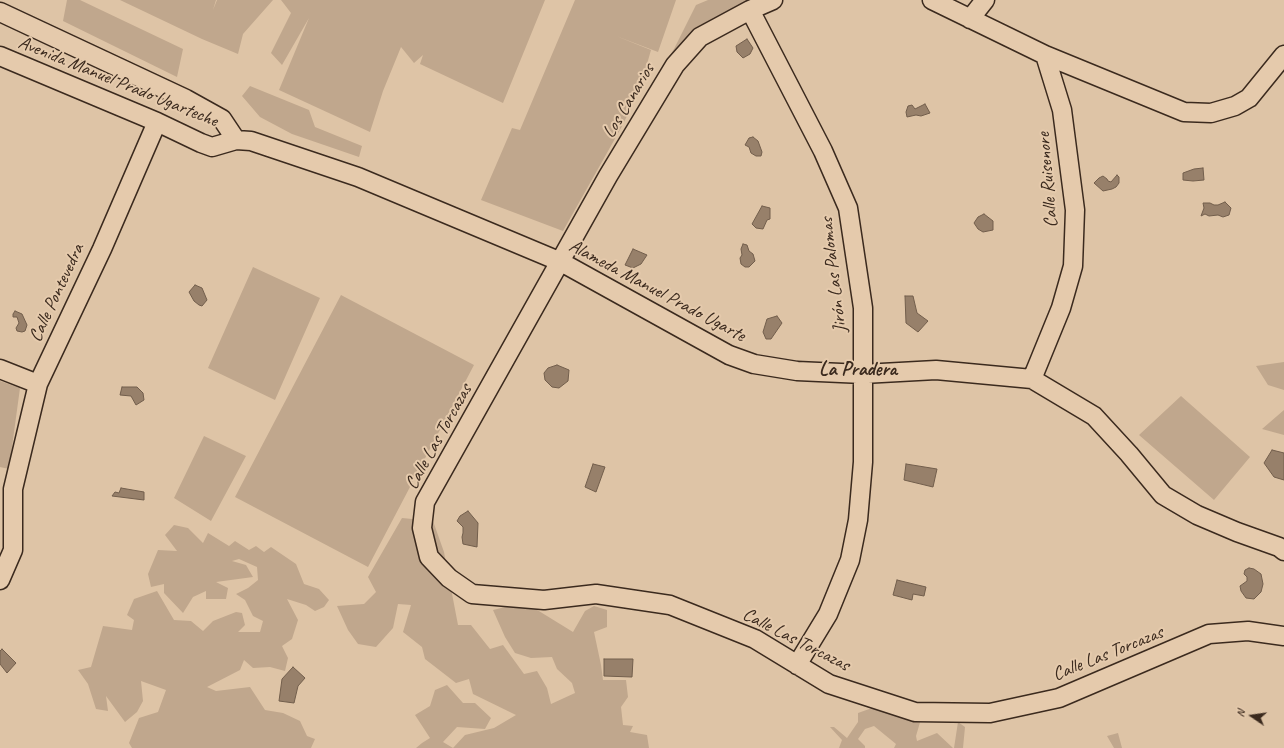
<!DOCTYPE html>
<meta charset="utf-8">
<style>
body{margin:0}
#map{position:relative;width:1284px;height:748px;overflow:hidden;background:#dec4a6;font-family:Caveat,sans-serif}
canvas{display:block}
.north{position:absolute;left:1232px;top:696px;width:40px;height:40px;-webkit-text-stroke:3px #e5caac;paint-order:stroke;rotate:283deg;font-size:11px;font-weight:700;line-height:16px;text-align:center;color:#3b2a1e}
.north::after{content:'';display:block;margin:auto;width:14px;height:18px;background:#3b2a1e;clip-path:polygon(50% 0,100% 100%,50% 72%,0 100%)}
</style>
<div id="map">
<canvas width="1284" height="748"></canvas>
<div class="north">N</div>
</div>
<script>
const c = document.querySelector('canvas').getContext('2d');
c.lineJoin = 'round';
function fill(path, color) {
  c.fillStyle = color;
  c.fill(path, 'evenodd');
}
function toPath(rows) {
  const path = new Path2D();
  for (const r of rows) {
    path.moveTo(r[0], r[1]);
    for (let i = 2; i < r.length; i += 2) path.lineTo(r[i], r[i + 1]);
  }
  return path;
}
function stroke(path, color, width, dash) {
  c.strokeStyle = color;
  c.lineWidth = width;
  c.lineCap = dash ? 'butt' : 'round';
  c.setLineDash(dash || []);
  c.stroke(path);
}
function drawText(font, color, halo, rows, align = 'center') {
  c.font = font + ' Caveat,sans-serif';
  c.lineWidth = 4;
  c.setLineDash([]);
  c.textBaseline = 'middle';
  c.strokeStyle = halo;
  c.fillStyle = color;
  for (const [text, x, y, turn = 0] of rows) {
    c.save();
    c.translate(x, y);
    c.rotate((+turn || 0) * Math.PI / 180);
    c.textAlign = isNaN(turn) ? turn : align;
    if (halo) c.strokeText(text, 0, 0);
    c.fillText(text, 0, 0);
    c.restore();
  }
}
fill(toPath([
 [67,0,80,0,183,49,177,77,63,21],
 [120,0,216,0,213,10,217,0,273,0,243,34,238,54,202,39],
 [281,0,545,0,503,103,420,64,423,55,414,63,401,47,383,91,370,132,279,90,309,18,282,65,271,53,291,13],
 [575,0,676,0,658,52,616,36,651,50,639,92,621,128,563,231,481,200,512,128,520,130],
 [708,0,762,0,697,32,567,235,651,85,674,49,696,5],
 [250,86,309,110,315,127,362,146,359,157,292,134,260,117,242,96],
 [253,267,320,298,275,400,208,368],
 [341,295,474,365,368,567,235,497],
 [1284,362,1284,390,1268,385,1256,366],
 [0,381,20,388,9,469,0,467],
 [1181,396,1250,457,1214,500,1139,435],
 [1284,410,1284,435,1262,429],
 [204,436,246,456,211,521,174,498],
 [402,518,433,521,444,552,458,625,471,625,490,649,503,645,524,674,537,671,547,688,551,704,575,693,572,683,557,669,552,657,531,658,515,653,505,637,493,610,517,604,534,608,573,632,585,611,594,606,607,610,607,627,594,632,601,665,603,680,626,680,628,697,621,707,623,725,633,726,630,732,647,735,649,748,416,748,422,743,430,738,415,715,430,706,435,690,447,685,463,703,475,703,491,718,485,729,457,727,443,742,453,748,465,735,494,728,516,715,473,694,469,679,456,683,425,659,422,647,403,632,411,605,398,604,393,628,376,647,358,644,348,630,337,606,364,604,376,592,368,577],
 [174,525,188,528,203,543,208,533,229,546,235,541,249,550,256,546,264,552,271,547,296,564,304,584,319,589,329,600,324,607,315,611,306,605,287,599,298,620,292,639,282,646,288,658,285,671,270,667,253,668,244,660,240,670,207,687,216,691,250,687,265,710,283,713,300,721,307,736,315,739,311,748,132,748,129,743,139,718,158,712,166,690,141,681,143,701,137,712,125,722,106,696,108,711,96,709,88,684,78,670,91,667,103,626,132,630,134,620,127,615,134,599,157,591,174,620,191,621,203,631,213,621,236,612,242,613,245,625,238,632,260,632,263,621,253,616,245,600,236,594,248,588,258,580,257,567,239,559,232,561,246,565,253,577,216,582,228,588,226,599,206,599,206,591,193,597,183,613,164,593,164,584,151,587,148,574,158,550,177,551,165,535],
 [872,708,921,719,916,736,917,741,937,733,953,748,894,748,896,744,874,726,865,729,858,739,865,746,865,748,839,748,842,740,830,727,834,727,847,738,858,722,858,713],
 [958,722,965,727,963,748,954,748],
 [1118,733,1122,748,1114,748,1107,736]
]), '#c0a78d');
const water = toPath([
 [747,39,753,48,750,54,743,58,737,52,736,46,747,39],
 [925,104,930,113,921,116,916,115,907,117,906,112,908,106,912,105,915,109,925,104],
 [753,137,758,141,762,152,761,156,756,156,751,153,749,147,745,145,749,138,753,137],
 [1203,168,1204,180,1193,181,1183,180,1183,173,1194,169,1203,168],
 [1117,175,1119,177,1119,183,1116,187,1112,189,1103,191,1094,183,1099,178,1103,176,1107,179,1108,181,1111,182,1117,175],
 [1225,202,1231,208,1229,215,1223,217,1218,215,1209,216,1205,214,1201,216,1204,208,1203,203,1210,203,1214,205,1218,205,1225,202],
 [762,206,770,208,770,219,767,220,763,229,756,228,752,224,762,206],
 [984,214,993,221,993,230,983,232,978,229,974,223,978,217,984,214],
 [743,244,747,245,749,251,753,254,755,261,749,267,745,267,741,264,740,258,742,255,741,249,743,244],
 [633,249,647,255,641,264,633,268,625,265,633,249],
 [195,285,202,288,207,300,202,306,199,305,194,301,189,292,195,285],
 [905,296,913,296,917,313,928,321,918,332,906,323,905,296],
 [15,311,22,314,27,325,25,331,22,332,17,331,16,328,19,323,17,317,13,317,13,314,15,311],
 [777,316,782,323,771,339,766,339,763,332,767,319,777,316],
 [557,365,569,370,568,381,559,388,552,387,545,380,544,373,548,368,557,365],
 [122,387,137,387,143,393,144,400,136,405,131,396,120,395,122,387],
 [1272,450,1284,453,1284,480,1274,477,1264,463,1272,450],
 [593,464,605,467,596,492,585,487,593,464],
 [906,464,937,469,933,487,904,480,906,464],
 [121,488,144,492,144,500,112,496,115,492,119,493,121,488],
 [468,511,478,523,477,547,463,544,462,537,463,533,463,527,457,521,460,516,468,511],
 [1249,568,1254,569,1261,574,1263,584,1261,592,1254,599,1246,598,1241,591,1240,586,1247,581,1247,577,1244,574,1245,570,1249,568],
 [897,580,926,587,924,596,913,594,912,600,893,595,897,580],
 [2,649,16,663,7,673,0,664,0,651,2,649],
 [604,659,633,659,632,677,604,676,604,659],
 [293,667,305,678,298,686,294,703,279,701,282,679,293,667]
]);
fill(water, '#97806a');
stroke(water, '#725e4c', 1);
const minor = toPath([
 [773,0,750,10,700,37,675,65,608,176,425,502,422,528,429,557,449,578,472,594,544,600,596,594,670,605,755,639,829,684,915,712,990,713,1059,698,1209,634,1248,631,1284,636],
 [932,0,1045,55,1062,110,1075,210,1073,266,1061,308,1032,379],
 [750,10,823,151,848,208,863,308,863,462,858,520,850,560,828,614,797,665],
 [0,12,186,99,222,119,236,140],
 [970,19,985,0],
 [1045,55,1184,112,1211,113,1235,106,1249,98,1284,55],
 [0,56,157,122,201,143,212,147,236,140,251,141,358,177,561,262,729,355,754,364,797,371,863,374,936,370,1032,379,1094,416,1129,454,1163,495,1197,515,1237,532,1279,547,1284,551],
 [0,369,38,384],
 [0,580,13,550,13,489,38,384,102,249,157,122]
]);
stroke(minor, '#3b2a1e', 21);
stroke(minor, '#e5caac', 18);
drawText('19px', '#3b2a1e', '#e5caac', [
 ["Avenida Manuel Prado Ugarteche",118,82,22],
 ["Los Canarios",629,101,-59],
 ["Calle Ruisenore",1048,180,-95],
 ["Jirón Las Palomas",834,275,-97],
 ["Alameda Manuel Prado Ugarte",657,291,28],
 ["Calle Pontevedra",57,293,-65],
 ["Calle Las Torcazas",439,437,-61],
 ["Calle Las Torcazas",796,640,27],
 ["Calle Las Torcazas",1108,654,-22]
]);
drawText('bold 20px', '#3b2a1e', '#e5caac', [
 ["La Pradera",858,370]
]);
</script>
